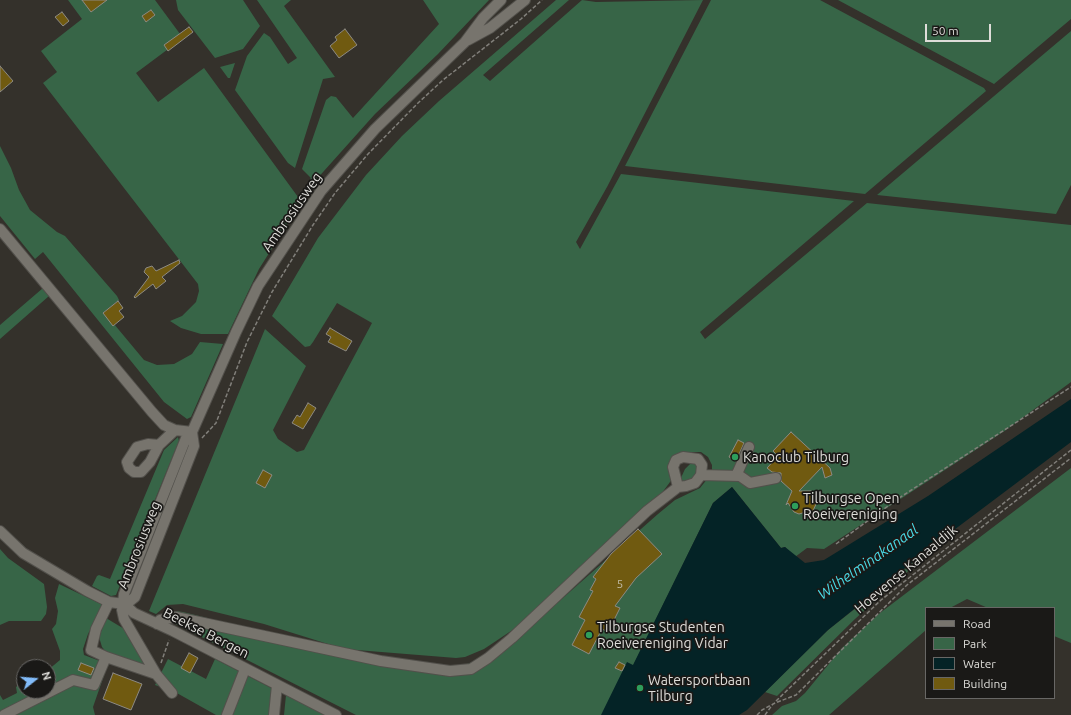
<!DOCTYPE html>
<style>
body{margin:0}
#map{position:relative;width:1071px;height:715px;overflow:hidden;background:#34312b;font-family:Ubuntu,sans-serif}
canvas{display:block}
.legend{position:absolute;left:925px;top:607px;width:130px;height:92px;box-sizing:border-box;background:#1a1917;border:1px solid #686765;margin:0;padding:5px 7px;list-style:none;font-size:12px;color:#deddd9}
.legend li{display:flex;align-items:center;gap:8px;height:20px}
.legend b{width:20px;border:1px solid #686765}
.north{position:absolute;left:16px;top:659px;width:40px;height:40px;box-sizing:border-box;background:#1a1917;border:1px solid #686765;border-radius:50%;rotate:73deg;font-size:11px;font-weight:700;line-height:16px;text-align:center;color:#deddd9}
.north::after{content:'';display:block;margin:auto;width:14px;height:18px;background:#82bcfa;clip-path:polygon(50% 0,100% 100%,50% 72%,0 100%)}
.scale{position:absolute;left:925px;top:24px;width:66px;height:18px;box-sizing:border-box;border:2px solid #deddd9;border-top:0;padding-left:5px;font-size:12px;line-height:14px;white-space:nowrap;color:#deddd9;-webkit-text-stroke:3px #1a1917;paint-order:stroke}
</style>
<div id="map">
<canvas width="1071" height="715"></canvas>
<ul class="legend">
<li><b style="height:5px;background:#77746d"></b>Road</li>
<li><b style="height:11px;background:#376547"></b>Park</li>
<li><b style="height:11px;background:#042326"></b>Water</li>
<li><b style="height:11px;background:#705a10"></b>Building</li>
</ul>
<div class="north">N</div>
<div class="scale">50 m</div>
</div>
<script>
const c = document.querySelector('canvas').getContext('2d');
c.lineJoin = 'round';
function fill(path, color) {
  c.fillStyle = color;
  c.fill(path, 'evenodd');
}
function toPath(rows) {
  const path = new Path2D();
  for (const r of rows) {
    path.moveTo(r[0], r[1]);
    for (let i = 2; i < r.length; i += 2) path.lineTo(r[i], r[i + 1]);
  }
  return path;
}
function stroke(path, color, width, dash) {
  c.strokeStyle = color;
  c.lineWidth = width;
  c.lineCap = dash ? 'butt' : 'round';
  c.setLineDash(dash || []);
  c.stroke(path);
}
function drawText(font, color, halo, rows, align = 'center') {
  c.font = font + ' Ubuntu,sans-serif';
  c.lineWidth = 3.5;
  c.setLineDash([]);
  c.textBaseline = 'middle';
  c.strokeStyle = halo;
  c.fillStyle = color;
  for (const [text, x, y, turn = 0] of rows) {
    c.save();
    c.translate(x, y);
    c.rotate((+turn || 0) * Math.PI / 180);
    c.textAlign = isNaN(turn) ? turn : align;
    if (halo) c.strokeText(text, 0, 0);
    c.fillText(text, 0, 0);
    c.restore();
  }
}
fill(toPath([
 [68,0,155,0,183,38,136,73,158,102,204,68,298,197,300,204,259,269,228,334,201,334,181,328,170,321,182,316,196,302,199,291,198,284,43,83,57,72,41,51,82,19],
 [176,0,243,0,260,26,243,49,215,58,178,10],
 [257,0,291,0,284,6,335,77,323,79,295,168,288,163,235,90,247,56,264,33,270,37,288,64,297,58],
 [423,0,489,0,438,54,375,114,315,181,309,181,311,178,302,169,326,100,331,96,336,97,353,118,439,24],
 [556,0,569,0,483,75,490,81,582,0,596,2,703,0,607,187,576,242,580,249,621,174,854,201,700,332,705,339,867,203,1071,225,1071,382,1006,430,824,549,807,548,795,557,785,547,781,548,732,487,713,503,609,715,356,715,164,618,176,611,183,612,248,628,313,650,343,657,456,666,467,664,486,657,530,627,658,514,675,500,700,488,712,473,712,465,708,457,701,452,689,452,680,463,670,482,648,512,577,576,517,627,484,649,465,657,456,658,344,649,264,624,183,604,167,605,156,614,149,611,265,329,306,366,273,430,278,439,297,452,304,450,372,323,337,303,313,342,310,346,305,347,272,316,318,238,366,175,402,136,439,101],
 [711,0,820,0,984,88,986,91,865,194,625,166],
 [838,0,1071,0,1071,19,994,84],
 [1071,31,1071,185,1056,214,877,195],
 [235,63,230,78,228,78,220,67],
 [0,146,11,168,19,190,30,210,57,232,65,236,117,296,119,300,104,312,144,360,157,365,174,364,192,354,200,342,223,344,191,417,187,419,164,402,43,252,35,259,0,216],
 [43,288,49,296,0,339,0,325],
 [178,437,179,441,116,595,111,596,92,586,97,576,99,575,110,579,164,450],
 [696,462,703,471,688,485,680,480,685,469,691,463],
 [1071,468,1071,643,1054,636,1054,608,988,608,967,599,950,608,926,608,926,630,829,715,772,715,782,706,796,701,805,693,842,648,880,613],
 [946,537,855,619,777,696,765,692,828,630],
 [0,549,8,558,44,584,47,607,46,614,41,621,9,621,0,625],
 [59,584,103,605,88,634,83,649,84,655,108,664,93,707,95,715,0,715,0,695,3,700,17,693,16,687,22,682,24,681,24,691,48,691,48,670,60,660,60,651,52,629,56,624,58,611,55,598],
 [106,618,126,630,148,667,106,652,102,647,99,637],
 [168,659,206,679,215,659,275,690,271,715,216,715,175,692,155,685],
 [286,695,326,715,284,715]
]), '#376547');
fill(toPath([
 [1071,399,1071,442,926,551,828,630,747,710,739,715,601,715,627,662,633,665,713,503,732,487,781,548,785,547,805,563,824,560,928,496]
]), '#042326');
const building = toPath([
 [82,0,107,0,91,12,82,0],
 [151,10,155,15,146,22,142,16,151,10],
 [62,12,69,21,63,26,55,17,62,12],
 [189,27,193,32,168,51,164,45,189,27],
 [345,29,357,45,339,58,330,46,337,40,335,37,345,29],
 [0,66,13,81,0,92,0,66],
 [179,260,180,263,162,277,166,281,156,289,153,284,135,298,134,297,149,277,144,272,146,268,152,266,156,271,179,260],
 [118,301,123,308,119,311,124,317,113,326,103,313,118,301],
 [330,328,352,341,346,351,328,342,331,337,326,334,330,328],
 [308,403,316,408,303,429,292,423,297,415,300,417,308,403],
 [791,432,830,468,832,475,825,478,822,467,799,491,812,491,814,498,818,500,811,515,806,512,799,514,794,512,788,503,786,505,792,491,781,481,781,473,772,472,767,468,778,456,773,451,791,432],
 [738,440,744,443,736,461,729,457,738,440],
 [263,470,272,475,265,488,256,483,263,470],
 [638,529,662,554,636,578,615,606,620,608,608,632,602,629,589,654,572,645,585,620,579,617,593,591,590,590,596,579,593,577,611,554,638,529],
 [189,653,198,658,190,673,181,668,189,653],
 [619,662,625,665,622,671,615,668,619,662],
 [81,663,94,668,91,675,78,670,81,663],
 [113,673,142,684,131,710,103,699,113,673]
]);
fill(building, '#705a10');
stroke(building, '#8d8a83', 1);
const minor = toPath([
 [468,40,490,28,525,0],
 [0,229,152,412,164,425,175,430,192,432],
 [159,445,148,444,137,447,127,462,129,468,134,472,141,472,150,462,159,445,175,430],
 [701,475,740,476,750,483,776,478],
 [736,476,749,447],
 [0,531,23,553,87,591,109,602,124,604,130,601,135,597,194,446,192,432],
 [124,604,134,613,173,631,336,715],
 [157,624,160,620,176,617,381,661,450,671,471,669,488,658,512,638,647,511,678,487,686,486,695,483,701,475,702,465,698,459,683,457,676,460,673,467,678,487],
 [106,657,156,674],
 [172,693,156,674,124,619,122,610,124,594,186,438,192,432,236,332,258,286,321,191,375,129,465,42,483,18,501,0],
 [4,715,73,680,94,685,106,657,91,650,96,629,109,602],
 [227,715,245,669],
 [274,715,277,685]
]);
stroke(minor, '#52504b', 12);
stroke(toPath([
 [202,438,216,423,247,342,272,292,313,225,335,193,368,154,418,103,443,80,521,19,542,0],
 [836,544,899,498,1071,387],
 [161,663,169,640],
 [776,701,881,600,1071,450],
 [757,715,762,710,775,703,796,695,907,585,1071,458],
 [765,715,773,704]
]), '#817f7a', 1.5, [4, 2]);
stroke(minor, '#77746d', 10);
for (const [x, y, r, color] of [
 [735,457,4,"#2e9e5b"],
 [795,506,4,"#2e9e5b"],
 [589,635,4,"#2e9e5b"],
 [640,688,4,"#2e9e5b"]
]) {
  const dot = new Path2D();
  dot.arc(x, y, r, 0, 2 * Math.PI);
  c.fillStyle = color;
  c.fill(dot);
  stroke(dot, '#1a1917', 1.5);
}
drawText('12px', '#c2bca7', null, [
 ["5",620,584]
]);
drawText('14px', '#deddd9', '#1a1917', [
 ["Ambrosiusweg",292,212,-55],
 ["Ambrosiusweg",139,545,-68],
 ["Hoevense Kanaaldijk",906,569,-40],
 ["Beekse Bergen",206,633,27]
]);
drawText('14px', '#deddd9', '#1a1917', [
 ["Kanoclub Tilburg",743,457],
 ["Tilburgse Open",803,498],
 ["Roeivereniging",803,514],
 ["Tilburgse Studenten",597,627],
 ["Roeivereniging Vidar",597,643],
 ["Watersportbaan",648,680],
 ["Tilburg",648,696]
], 'left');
drawText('italic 15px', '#49dae6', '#1a1917', [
 ["Wilhelminakanaal",868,562,-35]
]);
</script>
